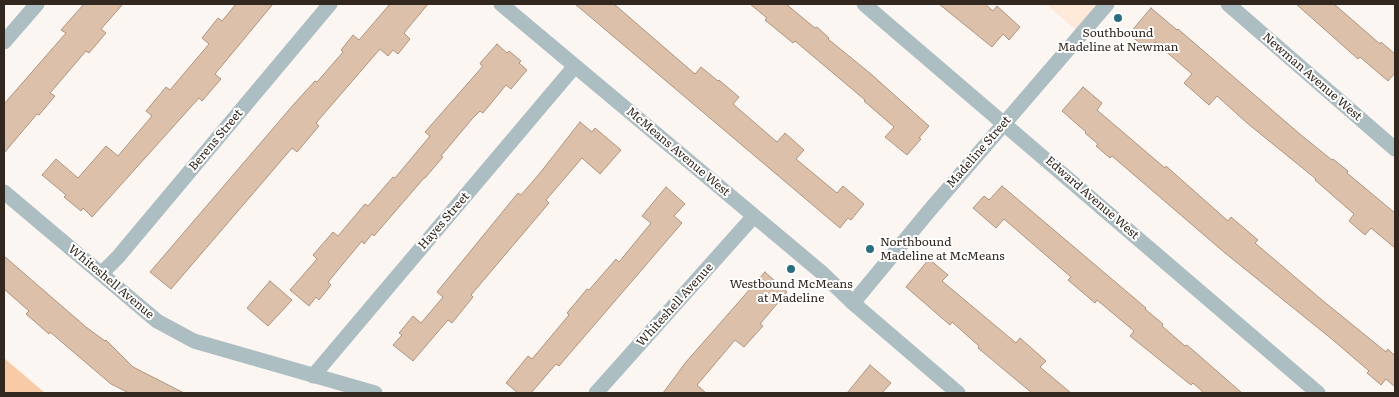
<!DOCTYPE html>
<style>
body{margin:0}
#map{position:relative;width:1399px;height:397px;overflow:hidden;background:#fcf6f2;font-family:Literata,serif}
canvas{display:block}
.frame{position:absolute;inset:0;border:5px solid #33281f;pointer-events:none}
</style>
<div id="map">
<canvas width="1399" height="397"></canvas>
<div class="frame"></div>
</div>
<script>
const c = document.querySelector('canvas').getContext('2d');
c.lineJoin = 'round';
function fill(path, color) {
  c.fillStyle = color;
  c.fill(path, 'evenodd');
}
function toPath(rows) {
  const path = new Path2D();
  for (const r of rows) {
    path.moveTo(r[0], r[1]);
    for (let i = 2; i < r.length; i += 2) path.lineTo(r[i], r[i + 1]);
  }
  return path;
}
function stroke(path, color, width, dash) {
  c.strokeStyle = color;
  c.lineWidth = width;
  c.lineCap = dash ? 'butt' : 'round';
  c.setLineDash(dash || []);
  c.stroke(path);
}
function drawText(font, color, halo, rows, align = 'center') {
  c.font = font + ' Literata,serif';
  c.lineWidth = 4;
  c.setLineDash([]);
  c.textBaseline = 'middle';
  c.strokeStyle = halo;
  c.fillStyle = color;
  for (const [text, x, y, turn = 0] of rows) {
    c.save();
    c.translate(x, y);
    c.rotate((+turn || 0) * Math.PI / 180);
    c.textAlign = isNaN(turn) ? turn : align;
    if (halo) c.strokeText(text, 0, 0);
    c.fillText(text, 0, 0);
    c.restore();
  }
}
fill(toPath([
 [1046,4,1107,4,1081,34]
]), '#ffe9d8');
fill(toPath([
 [4,358,45,393,4,393]
]), '#f8caa6');
const building = toPath([
 [84,4,123,4,101,29,106,33,89,53,86,51,50,93,55,96,39,115,37,114,4,153,4,104,66,33,61,30,84,4],
 [236,4,273,4,215,74,221,79,202,101,199,98,92,217,83,208,81,211,64,197,66,195,42,175,56,159,78,178,106,146,118,156,152,116,146,111,166,87,170,90,209,44,202,38,218,18,222,21,236,4],
 [390,4,428,4,404,33,410,39,398,54,393,50,388,56,380,49,316,123,319,126,297,152,292,148,171,289,150,272,294,104,315,81,317,82,343,52,341,50,353,35,359,40,390,4],
 [575,4,614,4,695,74,701,67,718,81,719,80,739,97,733,104,777,142,785,133,804,150,796,159,837,193,843,186,864,204,851,220,848,218,840,228,575,4],
 [750,4,786,4,815,28,817,27,829,38,828,39,871,74,929,126,919,138,921,139,907,155,885,137,894,127,864,101,865,100,795,41,793,43,765,20,767,18,750,4],
 [939,4,985,4,993,11,997,6,1020,27,1009,40,1003,34,992,47,939,4],
 [1296,4,1334,4,1380,44,1381,42,1395,54,1395,73,1388,81,1360,57,1358,59,1296,4],
 [1151,8,1177,30,1178,29,1301,135,1332,160,1333,159,1348,171,1347,173,1395,213,1395,248,1371,228,1365,235,1349,221,1354,214,1315,180,1316,179,1247,123,1217,96,1209,105,1184,83,1192,74,1155,42,1148,50,1129,34,1151,8],
 [497,44,507,53,509,51,521,61,519,63,527,70,511,89,506,85,483,113,480,111,472,119,441,156,443,157,425,178,424,178,374,236,372,234,364,244,362,241,328,282,331,285,319,300,316,297,309,306,290,290,317,259,313,255,333,232,338,236,365,204,368,206,393,177,395,178,430,136,425,132,483,66,480,64,481,62,497,44],
 [1083,87,1102,103,1097,110,1165,168,1166,166,1228,221,1231,217,1258,240,1255,243,1322,300,1386,352,1388,349,1395,356,1395,387,1386,379,1381,385,1367,373,1369,371,1333,340,1225,253,1112,156,1110,158,1096,146,1098,144,1085,133,1086,132,1062,111,1083,87],
 [580,122,592,132,595,128,621,150,600,174,582,158,546,200,549,203,471,295,473,297,452,323,448,320,413,361,393,345,402,335,399,333,413,316,421,323,443,297,437,292,518,193,521,195,540,173,580,122],
 [1002,186,1146,308,1145,309,1163,324,1162,326,1185,346,1187,345,1242,393,1204,393,1193,383,1191,385,1130,336,1134,331,1097,300,1095,303,1068,280,1071,277,1004,219,996,228,973,208,984,196,989,200,1002,186],
 [666,187,685,204,674,216,682,223,559,366,556,364,531,393,518,393,506,383,528,356,532,359,569,315,567,313,587,289,589,290,616,259,619,262,651,223,642,216,666,187],
 [4,256,86,327,105,341,106,340,133,367,184,393,129,393,111,384,50,332,49,334,26,314,29,311,4,289,4,256],
 [929,259,948,275,942,281,1016,343,1020,338,1046,361,1040,367,1071,393,1032,393,978,348,979,346,952,322,950,325,906,287,929,259],
 [765,272,787,292,760,324,763,326,744,347,735,340,697,385,706,393,663,393,686,362,765,272],
 [270,281,292,300,268,326,247,308,270,281],
 [870,365,891,383,882,393,847,393,870,365]
]);
fill(building, '#dcc0aa');
stroke(building, '#af947e', 1);
stroke(toPath([
 [501,4,821,272,853,303,958,393],
 [864,4,1318,393],
 [1228,4,1395,149],
 [4,42,37,4],
 [4,192,157,321,194,341,375,393],
 [101,274,118,257,330,4],
 [853,303,929,211,1107,4],
 [313,376,575,66],
 [596,393,754,216]
]), '#adbec3', 15);
for (const [x, y, r, color] of [
 [1118,18,5,"#2b6e80"],
 [870,249,5,"#2b6e80"],
 [791,269,5,"#2b6e80"]
]) {
  const dot = new Path2D();
  dot.arc(x, y, r, 0, 2 * Math.PI);
  c.fillStyle = color;
  c.fill(dot);
  stroke(dot, '#fff', 2);
}
drawText('12px', '#33281f', '#fff', [
 ["Southbound",1118,33],
 ["Madeline at Newman",1118,47],
 ["Northbound",880,242,"left"],
 ["Madeline at McMeans",880,256,"left"],
 ["Westbound McMeans",791,284],
 ["at Madeline",791,298]
]);
drawText('12px', '#33281f', '#fff', [
 ["Newman Avenue West",1312,77,41],
 ["Berens Street",216,140,-50],
 ["McMeans Avenue West",678,152,40],
 ["Madeline Street",979,152,-49],
 ["Edward Avenue West",1092,198,41],
 ["Hayes Street",444,221,-49],
 ["Whiteshell Avenue",111,282,40],
 ["Whiteshell Avenue",675,305,-48]
]);
</script>
